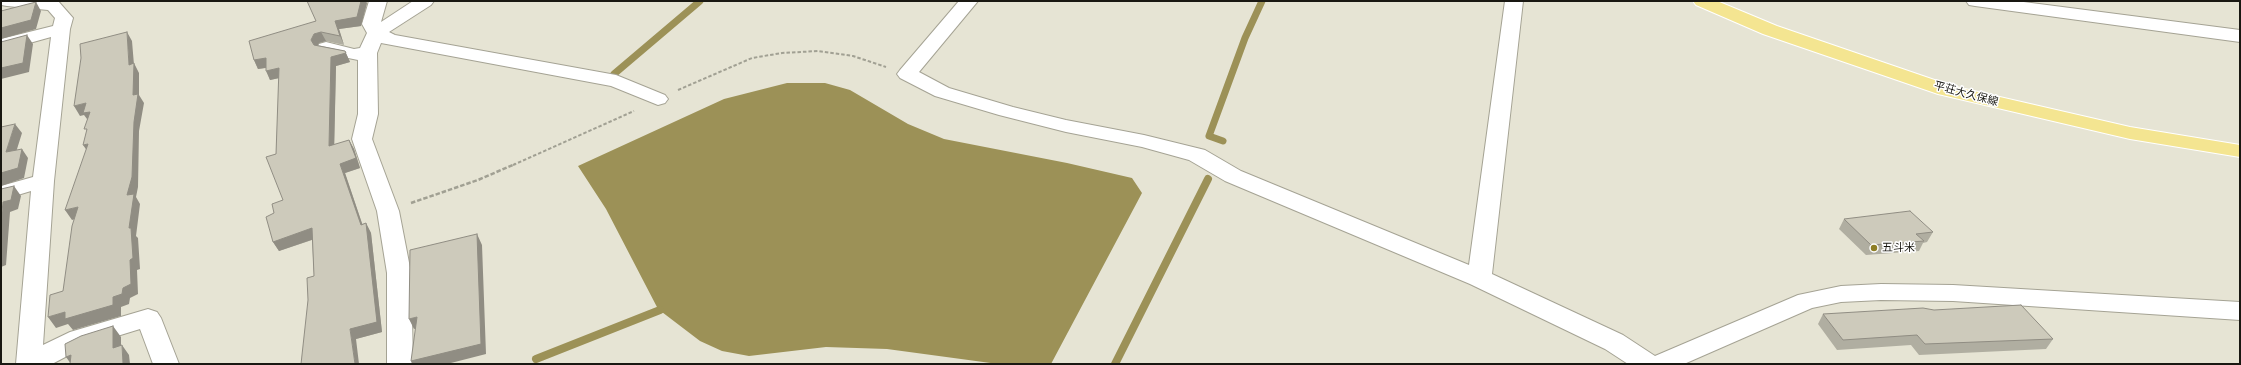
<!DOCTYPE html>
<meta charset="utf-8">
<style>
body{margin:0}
#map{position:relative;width:2241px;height:365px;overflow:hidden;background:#e6e4d4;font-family:"Fira Sans Condensed",sans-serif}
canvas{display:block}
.frame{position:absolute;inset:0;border:2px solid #191812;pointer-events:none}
</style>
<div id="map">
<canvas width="2241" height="365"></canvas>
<div class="frame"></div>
</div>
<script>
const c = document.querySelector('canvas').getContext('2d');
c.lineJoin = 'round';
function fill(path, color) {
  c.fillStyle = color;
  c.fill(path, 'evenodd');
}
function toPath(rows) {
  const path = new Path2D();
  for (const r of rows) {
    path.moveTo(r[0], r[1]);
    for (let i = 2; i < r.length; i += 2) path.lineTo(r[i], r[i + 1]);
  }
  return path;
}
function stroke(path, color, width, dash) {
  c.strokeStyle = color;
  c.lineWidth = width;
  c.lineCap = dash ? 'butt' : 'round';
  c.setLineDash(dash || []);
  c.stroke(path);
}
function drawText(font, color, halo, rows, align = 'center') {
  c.font = font + ' "Fira Sans Condensed","Noto Sans JP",sans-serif';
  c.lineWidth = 3;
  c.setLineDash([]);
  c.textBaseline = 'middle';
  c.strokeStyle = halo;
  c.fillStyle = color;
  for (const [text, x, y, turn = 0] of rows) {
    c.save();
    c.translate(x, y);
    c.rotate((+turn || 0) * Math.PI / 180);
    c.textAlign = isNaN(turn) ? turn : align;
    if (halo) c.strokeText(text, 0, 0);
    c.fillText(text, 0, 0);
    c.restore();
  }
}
fill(toPath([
 [787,83,825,83,850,90,908,124,944,139,1067,163,1132,178,1142,193,1051,364,998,364,887,349,826,347,749,356,722,351,700,341,658,309,606,209,578,166,724,99]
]), '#9c9157');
stroke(toPath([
 [614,74,700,1],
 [1223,141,1209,136,1245,38,1262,1]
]), '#9c9157', 7);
stroke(toPath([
 [536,359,660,310],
 [1115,364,1208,179]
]), '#9c9157', 8);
const minor = toPath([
 [1,1,58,1,73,18,70,29,54,181,43,345,70,332,148,309,157,312,161,318,179,364,153,364,140,329,88,345,52,364,16,364,31,191,1,200,1,186,33,177,51,37,1,51,1,39,53,26,55,18,48,10,7,6,1,5,1,1],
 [369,1,387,1,381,22,413,1,434,1,431,5,389,32,395,35,616,75,665,95,668,99,665,103,658,105,611,86,381,43,377,53,378,114,372,139,399,211,411,273,413,364,387,364,387,273,377,211,352,139,358,114,358,60,319,52,317,48,319,44,326,42,354,49,360,48,367,33,362,24,369,1],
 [959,1,978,1,919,72,949,88,1013,107,1066,120,1144,135,1205,150,1241,171,1469,265,1505,1,1523,1,1492,274,1623,335,1655,356,1798,295,1841,286,1881,284,1953,285,2240,302,2240,320,1953,301,1881,300,1841,302,1812,308,1684,364,1628,364,1605,349,1470,284,1225,181,1189,160,1142,147,1066,132,999,115,935,96,900,78,897,74,900,70,959,1],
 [1966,1,2016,1,2240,30,2240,42,1975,6,1969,5,1966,1]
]);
const major = toPath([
 [1693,1,1717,1,1777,26,1952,86,2130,127,2240,145,2240,157,2130,139,1938,94,1763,34,1696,5,1693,1]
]);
stroke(minor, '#a5a394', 2);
stroke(major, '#fff', 2);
stroke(toPath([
 [678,90,752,58,782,53,818,51,853,56,886,67],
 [513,165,634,111]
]), '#a1a093', 2, [3.5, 2]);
stroke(toPath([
 [411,203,478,180,515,164]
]), '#a1a093', 2.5, [4.5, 2]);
fill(minor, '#fff');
fill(major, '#f4e591');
fill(toPath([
 [367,3,361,26,339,29,344,45,326,41,319,43,317,45,345,51,350,62,336,66,334,145,349,140,354,149,360,168,345,173,362,224,366,223,371,233,382,332,356,339,314,276,312,240,279,251,273,242,274,213,283,200,276,154,279,78,270,80,266,68,258,69,254,60,316,21],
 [1844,219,1933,232,1927,242,1923,243,1919,251,1866,255,1839,229],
 [1934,310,2053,339,2046,349,1919,355,1911,345,1837,350,1818,324,1823,314]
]), '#b0aea1');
fill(toPath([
 [361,1,366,1,367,3,361,26,339,29,344,45,340,36,335,21],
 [36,2,41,11,36,29,1,39,1,28],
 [127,32,132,41,134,65,134,63,139,73,139,95,144,103,139,131,138,187,136,197,140,204,136,236,138,238,140,269,137,270,138,294,130,298,129,304,121,307,121,316,73,330,68,324,56,328,48,317,113,297,123,288,130,260,129,228,127,195,133,95,129,65],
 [321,32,326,41,319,43,316,49,311,40,314,34],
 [27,35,33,44,29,72,1,79,1,68],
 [345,51,350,62,336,66,334,156,329,146,331,57],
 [266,58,271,67,258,69,254,60],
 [279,68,284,77,270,80,266,71],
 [86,103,91,113,90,123,84,115,80,116,74,106],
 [15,124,22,133,13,162,6,152],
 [349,140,354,149,360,168,345,173,366,235,361,225,340,164],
 [88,144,90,155,83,145],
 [22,149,28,158,24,178,1,186,1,173],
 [14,186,21,196,18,209,10,212,6,265,1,267,1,222,3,202],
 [78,207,85,216,72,220,65,210],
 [366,223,371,233,382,332,356,339,359,364,355,364,350,329],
 [312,228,317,238,279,251,273,242],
 [477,234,482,245,486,354,447,364,412,364,411,361],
 [417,317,422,327,414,329,409,319],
 [113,326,121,337,121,358,113,348],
 [122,345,129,355,130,364,123,364],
 [71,355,71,364,66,357]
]), '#908d83');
const building = toPath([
 [307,1,361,1,357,17,335,21,340,36,321,32,314,34,311,40,314,45,345,51,346,53,331,57,329,146,349,140,356,158,340,164,361,225,366,223,377,322,350,329,355,364,301,364,308,300,307,278,314,276,312,228,273,242,266,217,274,213,272,204,283,200,266,157,276,154,279,68,266,71,266,58,254,60,249,41,316,21,307,1],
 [36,2,31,20,1,28,1,11,36,2],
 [127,32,129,65,134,63,133,95,138,94,134,122,132,177,127,195,134,194,129,228,131,228,133,258,130,260,131,284,123,288,122,294,113,297,113,305,65,319,65,312,48,317,50,295,63,291,72,226,78,207,65,210,88,144,83,145,87,129,84,129,90,112,83,113,86,103,74,106,81,58,80,44,127,32],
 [27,35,23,63,1,68,1,42,27,35],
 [15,124,6,152,22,149,18,168,1,173,1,127,15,124],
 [14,186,11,200,3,202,1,222,1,189,14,186],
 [1910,211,1933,232,1916,234,1924,241,1871,245,1844,219,1910,211],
 [477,234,481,344,411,361,417,317,409,319,410,250,477,234],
 [2021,305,2053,339,1925,344,1917,335,1843,340,1823,314,1923,308,1934,310,2021,305],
 [113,326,113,348,122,345,123,364,70,364,71,355,66,357,65,344,81,336,113,326]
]);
fill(building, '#cdcabb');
stroke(building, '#908d83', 1);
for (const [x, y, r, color] of [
 [1874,248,4,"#8e7e25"]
]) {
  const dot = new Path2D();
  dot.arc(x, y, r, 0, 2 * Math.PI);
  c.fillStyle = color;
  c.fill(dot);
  stroke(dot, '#fff', 1.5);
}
drawText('11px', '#191812', '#fff', [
 ["平荘大久保線",1966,94,15]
]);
drawText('11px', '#191812', '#fff', [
 ["五斗米",1882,248]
], 'left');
</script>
